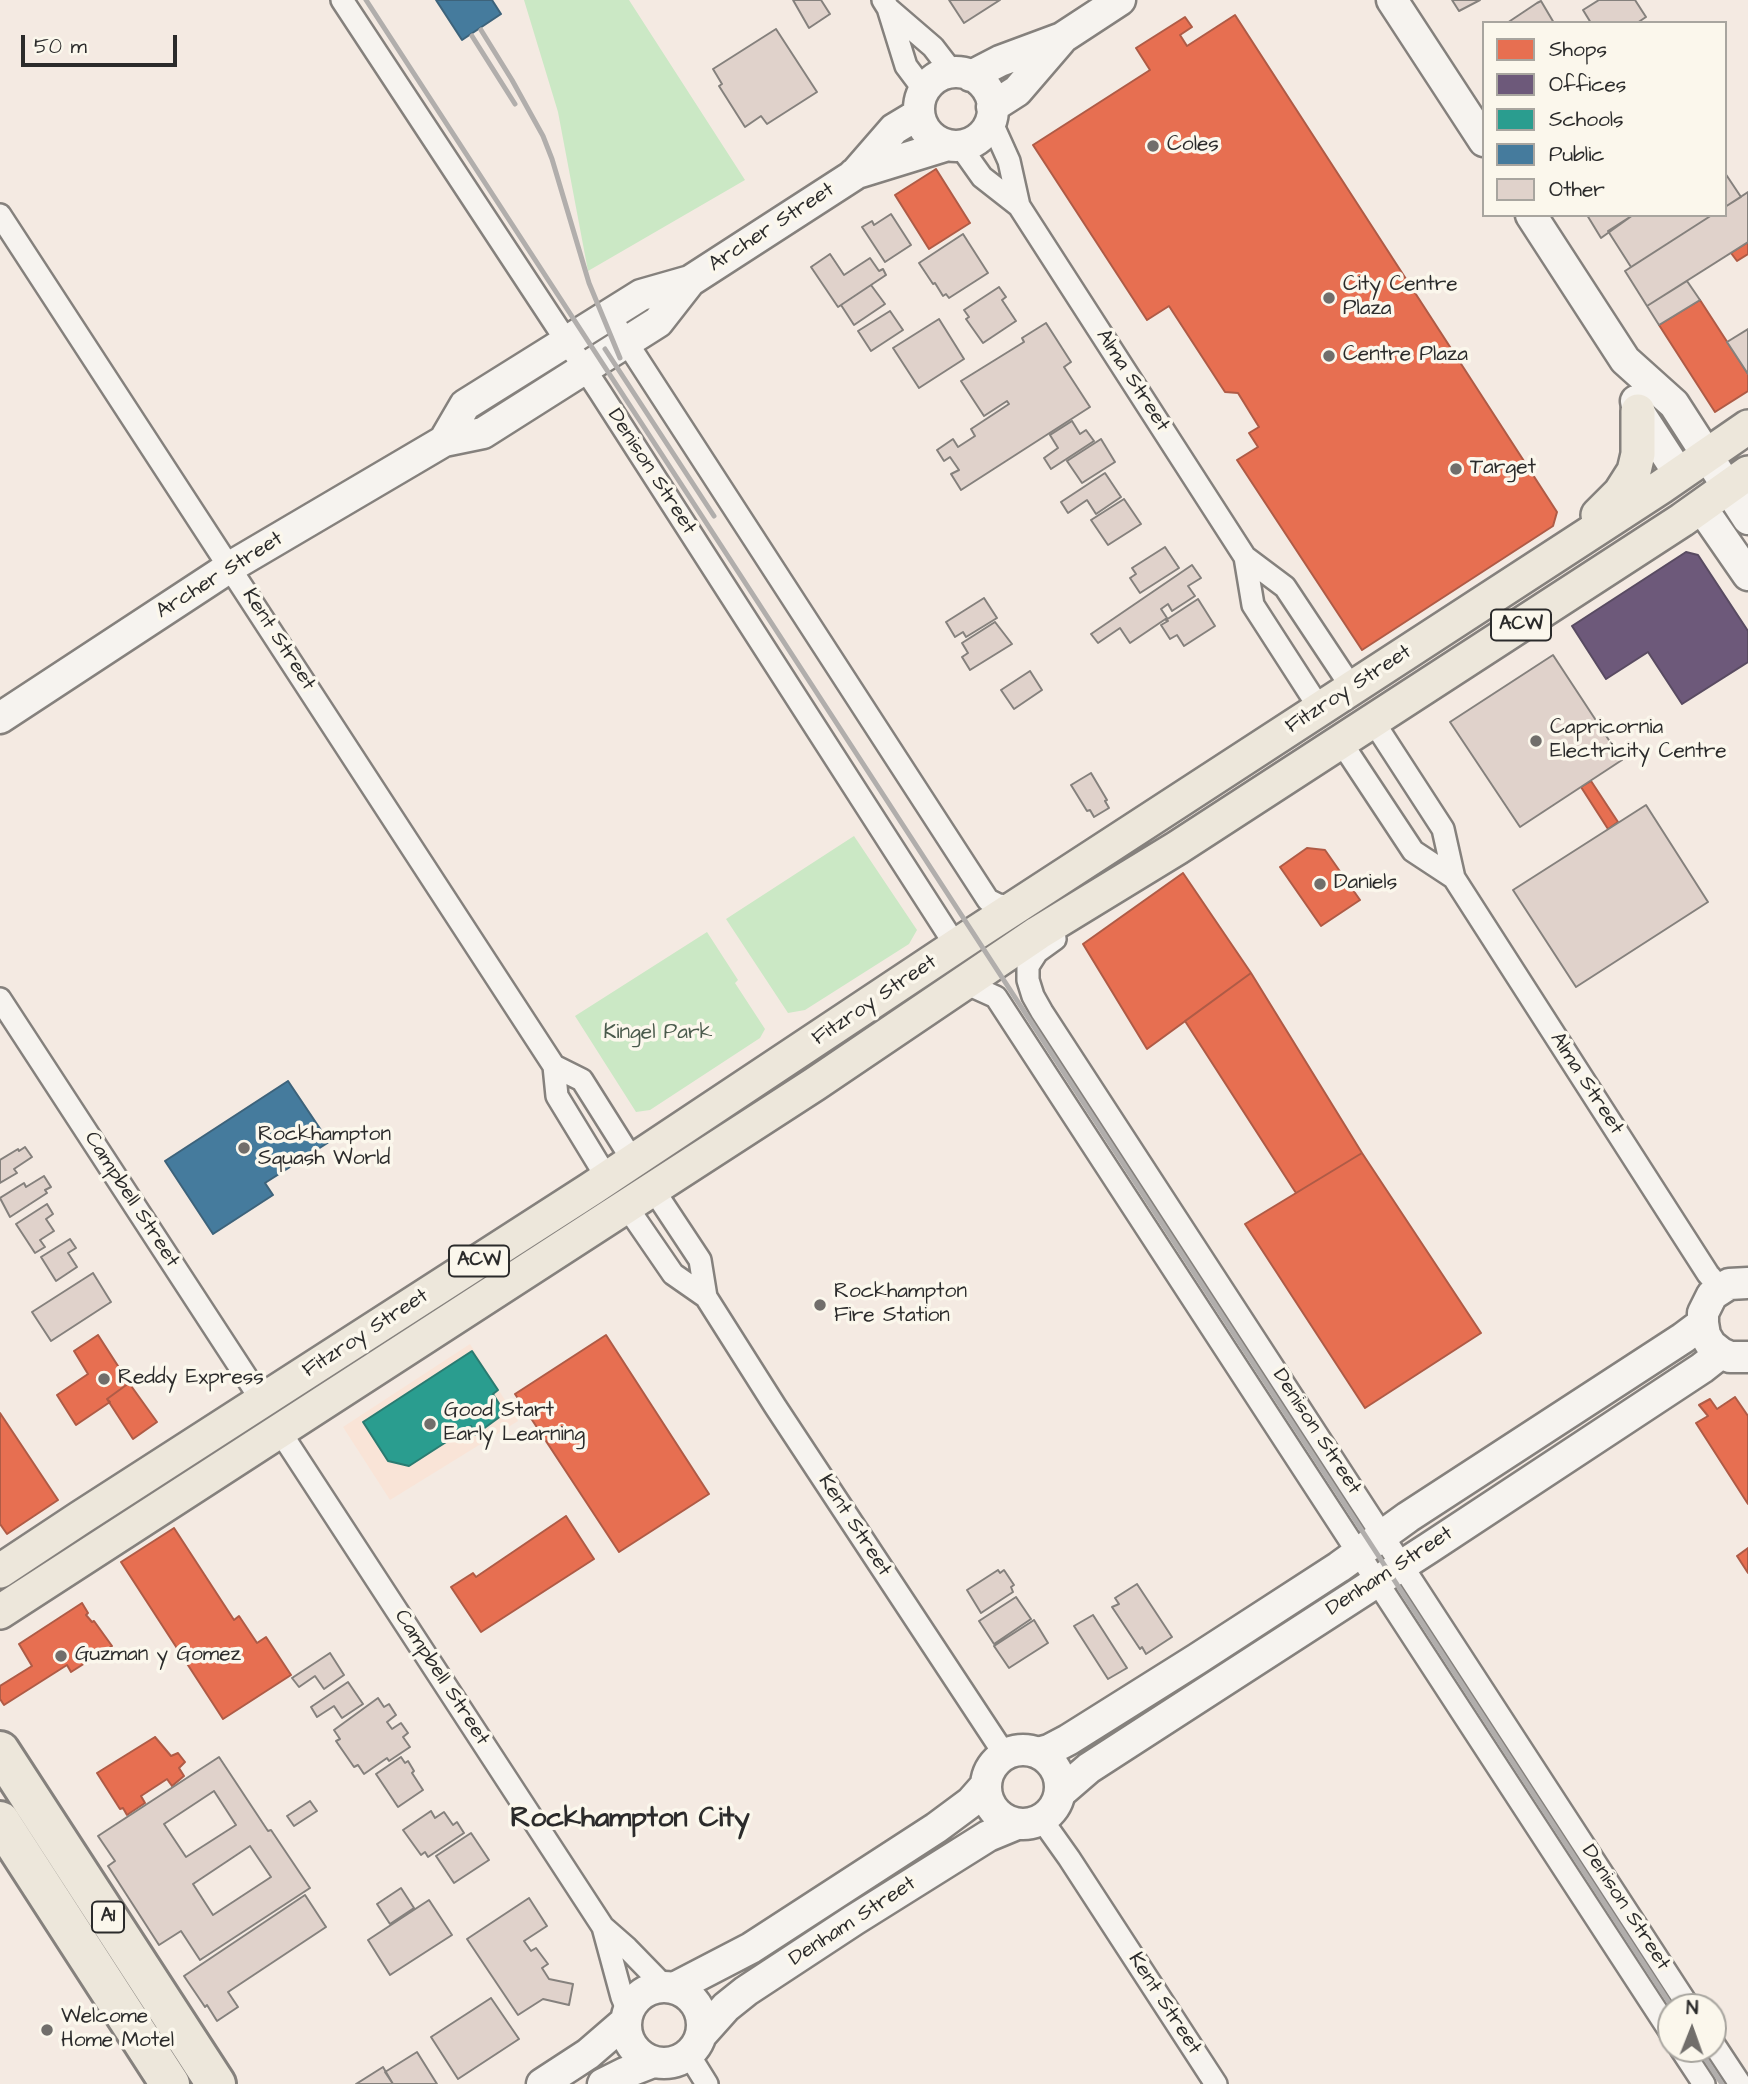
<!DOCTYPE html>
<style>
body{margin:0}
#map{position:relative;width:1748px;height:2084px;overflow:hidden;background:#f4eae2;font-family:"Architects Daughter",sans-serif}
canvas{display:block}
.legend{position:absolute;left:1482px;top:21px;width:245px;height:196px;box-sizing:border-box;background:#fbf7ec;border:2px solid #a8a59f;margin:0;padding:9px 12px;list-style:none;font-size:21px;color:#2b2b2b}
.legend li{display:flex;align-items:center;gap:14px;height:35px}
.legend b{width:35px;border:2px solid #a8a59f}
.north{position:absolute;left:1657px;top:1993px;width:70px;height:70px;box-sizing:border-box;background:#fbf7ec;border:2px solid #a8a59f;border-radius:50%;rotate:1deg;font-size:19px;font-weight:700;line-height:28px;text-align:center;color:#2b2b2b}
.north::after{content:'';display:block;margin:auto;width:24px;height:32px;background:#716e6b;clip-path:polygon(50% 0,100% 100%,50% 72%,0 100%)}
.scale{position:absolute;left:21px;top:35px;width:156px;height:32px;box-sizing:border-box;border:4px solid #2b2b2b;border-top:0;padding-left:9px;font-size:21px;line-height:24px;white-space:nowrap;color:#2b2b2b;-webkit-text-stroke:5px #fbf7ec;paint-order:stroke}
</style>
<div id="map">
<canvas width="1748" height="2084"></canvas>
<ul class="legend">
<li><b style="height:19px;background:#e76f51"></b>Shops</li>
<li><b style="height:19px;background:#6d597a"></b>Offices</li>
<li><b style="height:19px;background:#2a9d8f"></b>Schools</li>
<li><b style="height:19px;background:#457b9d"></b>Public</li>
<li><b style="height:19px;background:#e0d2cb"></b>Other</li>
</ul>
<div class="north">N</div>
<div class="scale">50 m</div>
</div>
<script>
const c = document.querySelector('canvas').getContext('2d');
c.lineJoin = 'round';
function fill(path, color) {
  c.fillStyle = color;
  c.fill(path, 'evenodd');
}
function toPath(rows) {
  const path = new Path2D();
  for (const r of rows) {
    if (r.length === 3) {
      path.moveTo(r[0] + r[2], r[1]);
      path.arc(r[0], r[1], r[2], 0, 2 * Math.PI);
      continue;
    }
    path.moveTo(r[0], r[1]);
    for (let i = 2; i < r.length; i += 2) path.lineTo(r[i], r[i + 1]);
  }
  return path;
}
function stroke(path, color, width, dash) {
  c.strokeStyle = color;
  c.lineWidth = width;
  c.lineCap = dash ? 'butt' : 'round';
  c.setLineDash(dash || []);
  c.stroke(path);
}
function drawText(font, color, halo, rows, align = 'center') {
  c.font = font + ' "Architects Daughter",sans-serif';
  c.lineWidth = 7;
  c.setLineDash([]);
  c.textBaseline = 'middle';
  c.strokeStyle = halo;
  c.fillStyle = color;
  for (const [text, x, y, turn = 0] of rows) {
    c.save();
    c.translate(x, y);
    c.rotate((+turn || 0) * Math.PI / 180);
    c.textAlign = isNaN(turn) ? turn : align;
    if (halo) c.strokeText(text, 0, 0);
    c.fillText(text, 0, 0);
    c.restore();
  }
}
fill(toPath([
 [470,1344,518,1421,390,1500,343,1427]
]), '#f9e4d7');
fill(toPath([
 [524,0,629,0,745,180,588,271,558,112],
 [854,836,917,930,909,944,805,1010,788,1013,726,919],
 [707,932,738,980,735,983,765,1029,760,1038,650,1110,636,1112,575,1016]
]), '#cbe8c5');
const shops = toPath([
 [1235,15,1557,512,1553,526,1362,650,1237,460,1258,447,1249,433,1259,427,1238,393,1225,392,1169,306,1147,320,1033,145,1150,70,1136,48,1185,17,1192,27,1180,35,1187,46,1235,15],
 [936,169,970,223,929,249,895,195,936,169],
 [1748,242,1748,254,1737,261,1731,253,1748,242],
 [1700,300,1748,374,1748,391,1715,412,1659,325,1700,300],
 [1591,781,1618,822,1608,829,1581,787,1591,781],
 [1307,848,1325,850,1360,900,1321,926,1280,867,1307,848],
 [1183,873,1251,973,1147,1049,1083,944,1183,873],
 [1251,973,1362,1153,1296,1193,1185,1021,1251,973],
 [1362,1153,1481,1333,1365,1408,1245,1224,1362,1153],
 [98,1335,129,1383,107,1399,110,1402,76,1425,57,1395,88,1374,74,1351,98,1335],
 [606,1335,709,1494,619,1552,515,1394,606,1335],
 [129,1383,157,1422,133,1439,107,1399,129,1383],
 [1735,1397,1748,1416,1748,1504,1696,1423,1708,1416,1699,1405,1710,1399,1717,1409,1735,1397],
 [0,1413,58,1500,7,1534,0,1524,0,1413],
 [566,1516,594,1559,481,1632,451,1587,473,1573,476,1577,566,1516],
 [174,1528,234,1620,239,1616,257,1643,266,1637,291,1675,223,1719,121,1562,174,1528],
 [1748,1548,1748,1573,1737,1556,1748,1548],
 [82,1603,88,1613,86,1615,92,1622,94,1621,112,1646,71,1672,67,1665,4,1705,0,1699,0,1686,32,1666,19,1644,82,1603],
 [155,1737,171,1756,178,1753,185,1762,179,1768,184,1776,172,1786,167,1779,141,1796,145,1803,127,1815,123,1808,120,1809,97,1773,155,1737]
]);
fill(shops, '#e76f51');
stroke(shops, '#af5b46', 2);
const offices = toPath([
 [1686,552,1698,555,1748,631,1748,662,1682,704,1648,652,1606,679,1572,626,1686,552]
]);
fill(offices, '#6d597a');
stroke(offices, '#594b62', 2);
const schools = toPath([
 [472,1351,498,1390,493,1394,505,1413,475,1435,471,1426,409,1466,388,1461,363,1422,472,1351]
]);
fill(schools, '#2a9d8f');
stroke(schools, '#2a7b71', 2);
const public = toPath([
 [436,0,492,0,501,14,462,40,436,0],
 [288,1081,329,1142,265,1183,273,1195,213,1234,165,1161,288,1081]
]);
fill(public, '#457b9d');
stroke(public, '#3d637b', 2);
const building = toPath([
 [793,0,821,0,830,14,809,28,793,0],
 [949,0,1000,0,964,23,949,0],
 [1452,0,1480,0,1459,11,1452,0],
 [1599,0,1635,0,1646,17,1637,23,1591,23,1583,10,1599,0],
 [1541,1,1554,23,1507,23,1537,3,1541,1],
 [776,29,817,92,767,124,761,116,745,127,719,86,722,84,713,69,776,29],
 [1725,173,1741,197,1725,207,1725,173],
 [1748,192,1748,242,1647,306,1625,271,1712,215,1725,215,1725,207,1748,192],
 [891,214,911,245,885,262,862,227,872,221,874,225,891,214],
 [1587,215,1633,215,1601,238,1587,215],
 [1633,215,1712,215,1631,267,1608,231,1633,215],
 [963,234,988,273,949,298,946,294,943,296,935,283,933,284,919,263,963,234],
 [830,254,844,275,870,258,879,271,883,269,886,275,838,307,811,267,830,254],
 [1687,281,1700,300,1659,325,1647,306,1687,281],
 [871,285,885,304,854,325,841,305,871,285],
 [999,287,1006,297,1002,300,1016,321,983,343,966,319,969,317,964,310,999,287],
 [890,311,903,330,871,351,858,331,890,311],
 [939,319,964,359,919,388,893,348,939,319],
 [1046,323,1071,362,1064,367,1090,407,961,490,951,474,959,470,950,457,944,461,937,450,953,439,958,447,975,436,971,429,1009,404,1007,401,984,416,961,381,1024,342,1022,338,1046,323],
 [1748,329,1748,374,1727,342,1748,329],
 [1072,421,1080,434,1086,430,1094,441,1051,469,1044,458,1058,448,1050,435,1072,421],
 [1101,439,1115,462,1082,483,1067,461,1101,439],
 [1105,473,1121,497,1096,514,1087,500,1068,513,1061,502,1105,473],
 [1124,499,1141,524,1108,545,1091,520,1124,499],
 [1165,547,1179,568,1140,593,1130,578,1136,574,1132,568,1165,547],
 [1192,565,1201,578,1188,586,1195,596,1172,611,1168,604,1161,609,1167,618,1130,643,1120,628,1098,643,1091,634,1192,565],
 [984,598,997,618,966,637,963,632,955,637,946,622,984,598],
 [1198,599,1215,626,1184,646,1177,635,1170,639,1161,625,1168,621,1166,620,1198,599],
 [995,622,1012,644,970,670,962,657,968,653,962,643,995,622],
 [1553,655,1622,760,1520,827,1450,722,1553,655],
 [1030,671,1042,690,1014,709,1001,690,1030,671],
 [1091,773,1107,800,1105,801,1109,808,1094,817,1090,810,1087,811,1071,785,1091,773],
 [1646,805,1708,902,1576,987,1513,890,1646,805],
 [25,1147,32,1157,14,1169,17,1173,0,1183,0,1160,18,1149,19,1151,25,1147],
 [44,1176,51,1187,45,1190,47,1193,10,1217,0,1198,24,1183,26,1187,44,1176],
 [47,1204,53,1214,46,1219,54,1231,40,1240,45,1247,35,1253,16,1224,47,1204],
 [70,1239,76,1248,68,1253,77,1267,56,1281,41,1257,70,1239],
 [93,1273,111,1302,51,1341,32,1312,93,1273],
 [998,1570,1000,1573,1004,1570,1014,1585,1011,1587,1013,1592,981,1613,967,1590,998,1570],
 [1137,1584,1172,1637,1146,1654,1142,1647,1140,1649,1112,1607,1119,1604,1115,1598,1137,1584],
 [1016,1597,1031,1619,994,1644,979,1621,1016,1597],
 [1093,1615,1127,1668,1108,1679,1074,1626,1093,1615],
 [1034,1620,1048,1643,1009,1668,994,1646,1034,1620],
 [330,1653,344,1675,324,1689,315,1676,299,1687,292,1678,330,1653],
 [348,1682,363,1704,342,1718,334,1706,317,1717,311,1707,348,1682],
 [378,1698,384,1707,389,1704,396,1715,387,1722,392,1729,401,1723,408,1733,403,1737,410,1747,389,1761,387,1758,364,1774,358,1765,354,1767,336,1741,340,1739,334,1730,378,1698],
 [219,1757,268,1831,271,1830,310,1888,200,1960,181,1931,159,1945,108,1866,115,1861,98,1836,219,1757],
 [214,1791,236,1825,186,1857,164,1824,214,1791],
 [250,1846,271,1877,213,1915,193,1884,250,1846],
 [401,1757,405,1763,408,1761,414,1771,412,1773,423,1790,398,1807,376,1774,401,1757],
 [310,1801,317,1811,294,1826,287,1816,310,1801],
 [431,1811,435,1818,444,1812,453,1825,457,1822,464,1833,428,1857,425,1852,421,1855,403,1830,431,1811],
 [471,1833,489,1860,454,1883,436,1856,471,1833],
 [401,1888,414,1908,390,1924,377,1904,401,1888],
 [305,1895,326,1927,228,1992,238,2007,217,2021,207,2005,205,2007,184,1976,305,1895],
 [529,1898,547,1926,524,1941,531,1951,536,1948,548,1964,542,1968,549,1979,573,1984,569,2005,543,1999,518,2015,467,1939,529,1898],
 [429,1900,452,1935,390,1975,368,1940,429,1900],
 [491,1998,519,2039,458,2079,431,2037,491,1998],
 [417,2052,437,2084,393,2084,385,2072,417,2052],
 [383,2067,393,2084,356,2084,383,2067]
]);
fill(building, '#e0d2cb');
stroke(building, '#85817d', 2);
const street = toPath([
 [342,0,600,392,956,946],
 [883,0,888,8,906,66,924,90],
 [890,10,933,47,953,73],
 [991,121,1009,161,1019,206,1245,557,1253,605,1320,709],
 [960,146,982,177,1019,206],
 [0,215,554,1066,557,1096,607,1178],
 [609,315,988,900,998,905,1016,907],
 [1245,557,1285,587,1352,688],
 [1373,721,1443,829,1454,878,1708,1274,1720,1288],
 [1341,742,1413,851,1454,878],
 [1055,939,1037,952,1028,966,1028,980,1033,996,1042,1012,1689,2007],
 [965,983,996,997,1671,2033],
 [0,999,262,1401],
 [554,1066,582,1080,633,1161],
 [653,1189,700,1260,706,1297,775,1406,1005,1755],
 [627,1207,673,1274,706,1297],
 [279,1430,603,1927,627,1948,665,1987],
 [1042,1820,1069,1858,1216,2084],
 [603,1927,622,1997,628,2011],
 [1713,2043,1740,2084],
 [1681,2049,1704,2084],
 [689,2055,707,2084]
]);
const secondary = toPath([
 [1392,0,1484,141],
 [956,109,37],
 [971,76,1000,61,1062,38,1120,0],
 [992,107,1017,91,1060,41],
 [854,174,948,145],
 [1531,215,1625,360,1674,404,1748,519],
 [1636,401,1638,411,1679,474],
 [444,441,465,405,641,295,690,281],
 [1701,507,1748,575],
 [0,718,230,567,444,441,483,433,658,322,690,281,854,175,894,129,919,114],
 [1748,1283,1729,1284,1712,1295,1703,1313,1703,1323,1705,1335,1711,1345,1721,1353,1730,1357,1748,1357],
 [1023,1787,37],
 [1038,1753,1049,1750,1068,1740,1197,1659,1339,1567,1408,1517,1683,1338,1703,1323],
 [1060,1793,1089,1768,1429,1548,1702,1368,1721,1353],
 [664,2025,38],
 [674,1988,751,1948,936,1828,971,1802,986,1785],
 [701,2035,726,2007,746,1991,854,1920,988,1836,1017,1824],
 [542,2084,588,2054,625,2022],
 [603,2084,625,2073,653,2062]
]);
const primary = toPath([
 [1598,515,1620,493,1634,471,1638,454,1638,411],
 [0,1571,80,1518,591,1189,974,934,1661,487,1748,427],
 [0,1612,815,1084,1038,933,1177,848,1682,520,1748,473]
]);
const highway = toPath([
 [0,1751,216,2084],
 [0,1821,170,2084]
]);
stroke(street, '#85817d', 26);
stroke(secondary, '#85817d', 35);
stroke(primary, '#85817d', 38);
stroke(highway, '#85817d', 44);
stroke(street, '#f6f3ef', 21);
stroke(secondary, '#f6f3ef', 30);
stroke(primary, '#ede7db', 33);
stroke(highway, '#ede7db', 38);
stroke(toPath([
 [366,0,1672,2007],
 [481,30,512,80,543,136,552,159,589,283,620,358],
 [472,36,515,104],
 [605,349,714,516],
 [1699,2049,1722,2084]
]), '#b1aeac', 5);
for (const [x, y, r, color] of [
 [1153,146,7,"#716e6b"],
 [1329,298,7,"#716e6b"],
 [1329,356,7,"#716e6b"],
 [1456,469,7,"#716e6b"],
 [1536,741,7,"#716e6b"],
 [1320,884,7,"#716e6b"],
 [244,1148,7,"#716e6b"],
 [820,1305,7,"#716e6b"],
 [104,1379,7,"#716e6b"],
 [430,1424,7,"#716e6b"],
 [61,1656,7,"#716e6b"],
 [47,2030,7,"#716e6b"]
]) {
  const dot = new Path2D();
  dot.arc(x, y, r, 0, 2 * Math.PI);
  c.fillStyle = color;
  c.fill(dot);
  stroke(dot, '#fbf7ec', 2.5);
}
for (const [x, y, w] of [
 [1521,625,60],
 [479,1261,60],
 [108,1917,32]
]) {
  const box = new Path2D();
  box.roundRect(x - w / 2, y - 15.5, w, 31, 5);
  c.fillStyle = '#fbf7ec';
  c.fill(box);
  stroke(box, '#2b2b2b', 2);
}
drawText('bold 19px', '#2b2b2b', null, [
 ["ACW",1521,625],
 ["ACW",479,1261],
 ["A1",108,1917]
]);
drawText('21px', '#2b2b2b', '#fbf7ec', [
 ["Coles",1167,146],
 ["City Centre",1343,286],
 ["Plaza",1343,310],
 ["Centre Plaza",1343,356],
 ["Target",1470,469],
 ["Capricornia",1550,729],
 ["Electricity Centre",1550,753],
 ["Daniels",1334,884],
 ["Rockhampton",258,1136],
 ["Squash World",258,1160],
 ["Rockhampton",834,1293],
 ["Fire Station",834,1317],
 ["Reddy Express",118,1379],
 ["Good Start",444,1412],
 ["Early Learning",444,1436],
 ["Guzman y Gomez",75,1656],
 ["Welcome",61,2018],
 ["Home Motel",61,2042]
], 'left');
drawText('21px', '#2b2b2b', '#fbf7ec', [
 ["Archer Street",772,228,-33],
 ["Alma Street",1132,381,57],
 ["Denison Street",651,472,57],
 ["Archer Street",220,576,-32],
 ["Kent Street",278,640,57],
 ["Fitzroy Street",1349,690,-33],
 ["Fitzroy Street",875,1001,-34],
 ["Alma Street",1586,1084,57],
 ["Campbell Street",131,1200,57],
 ["Fitzroy Street",366,1334,-33],
 ["Denison Street",1316,1432,57],
 ["Kent Street",854,1526,57],
 ["Denham Street",1390,1572,-33],
 ["Campbell Street",441,1678,57],
 ["Denison Street",1625,1908,57],
 ["Denham Street",853,1922,-33],
 ["Kent Street",1164,2004,57]
]);
drawText('21px', '#4a5a4c', '#fbf7ec', [
 ["Kingel Park",658,1034]
]);
drawText('bold 28px', '#2b2b2b', '#fbf7ec', [
 ["Rockhampton City",630,1820]
]);
</script>
